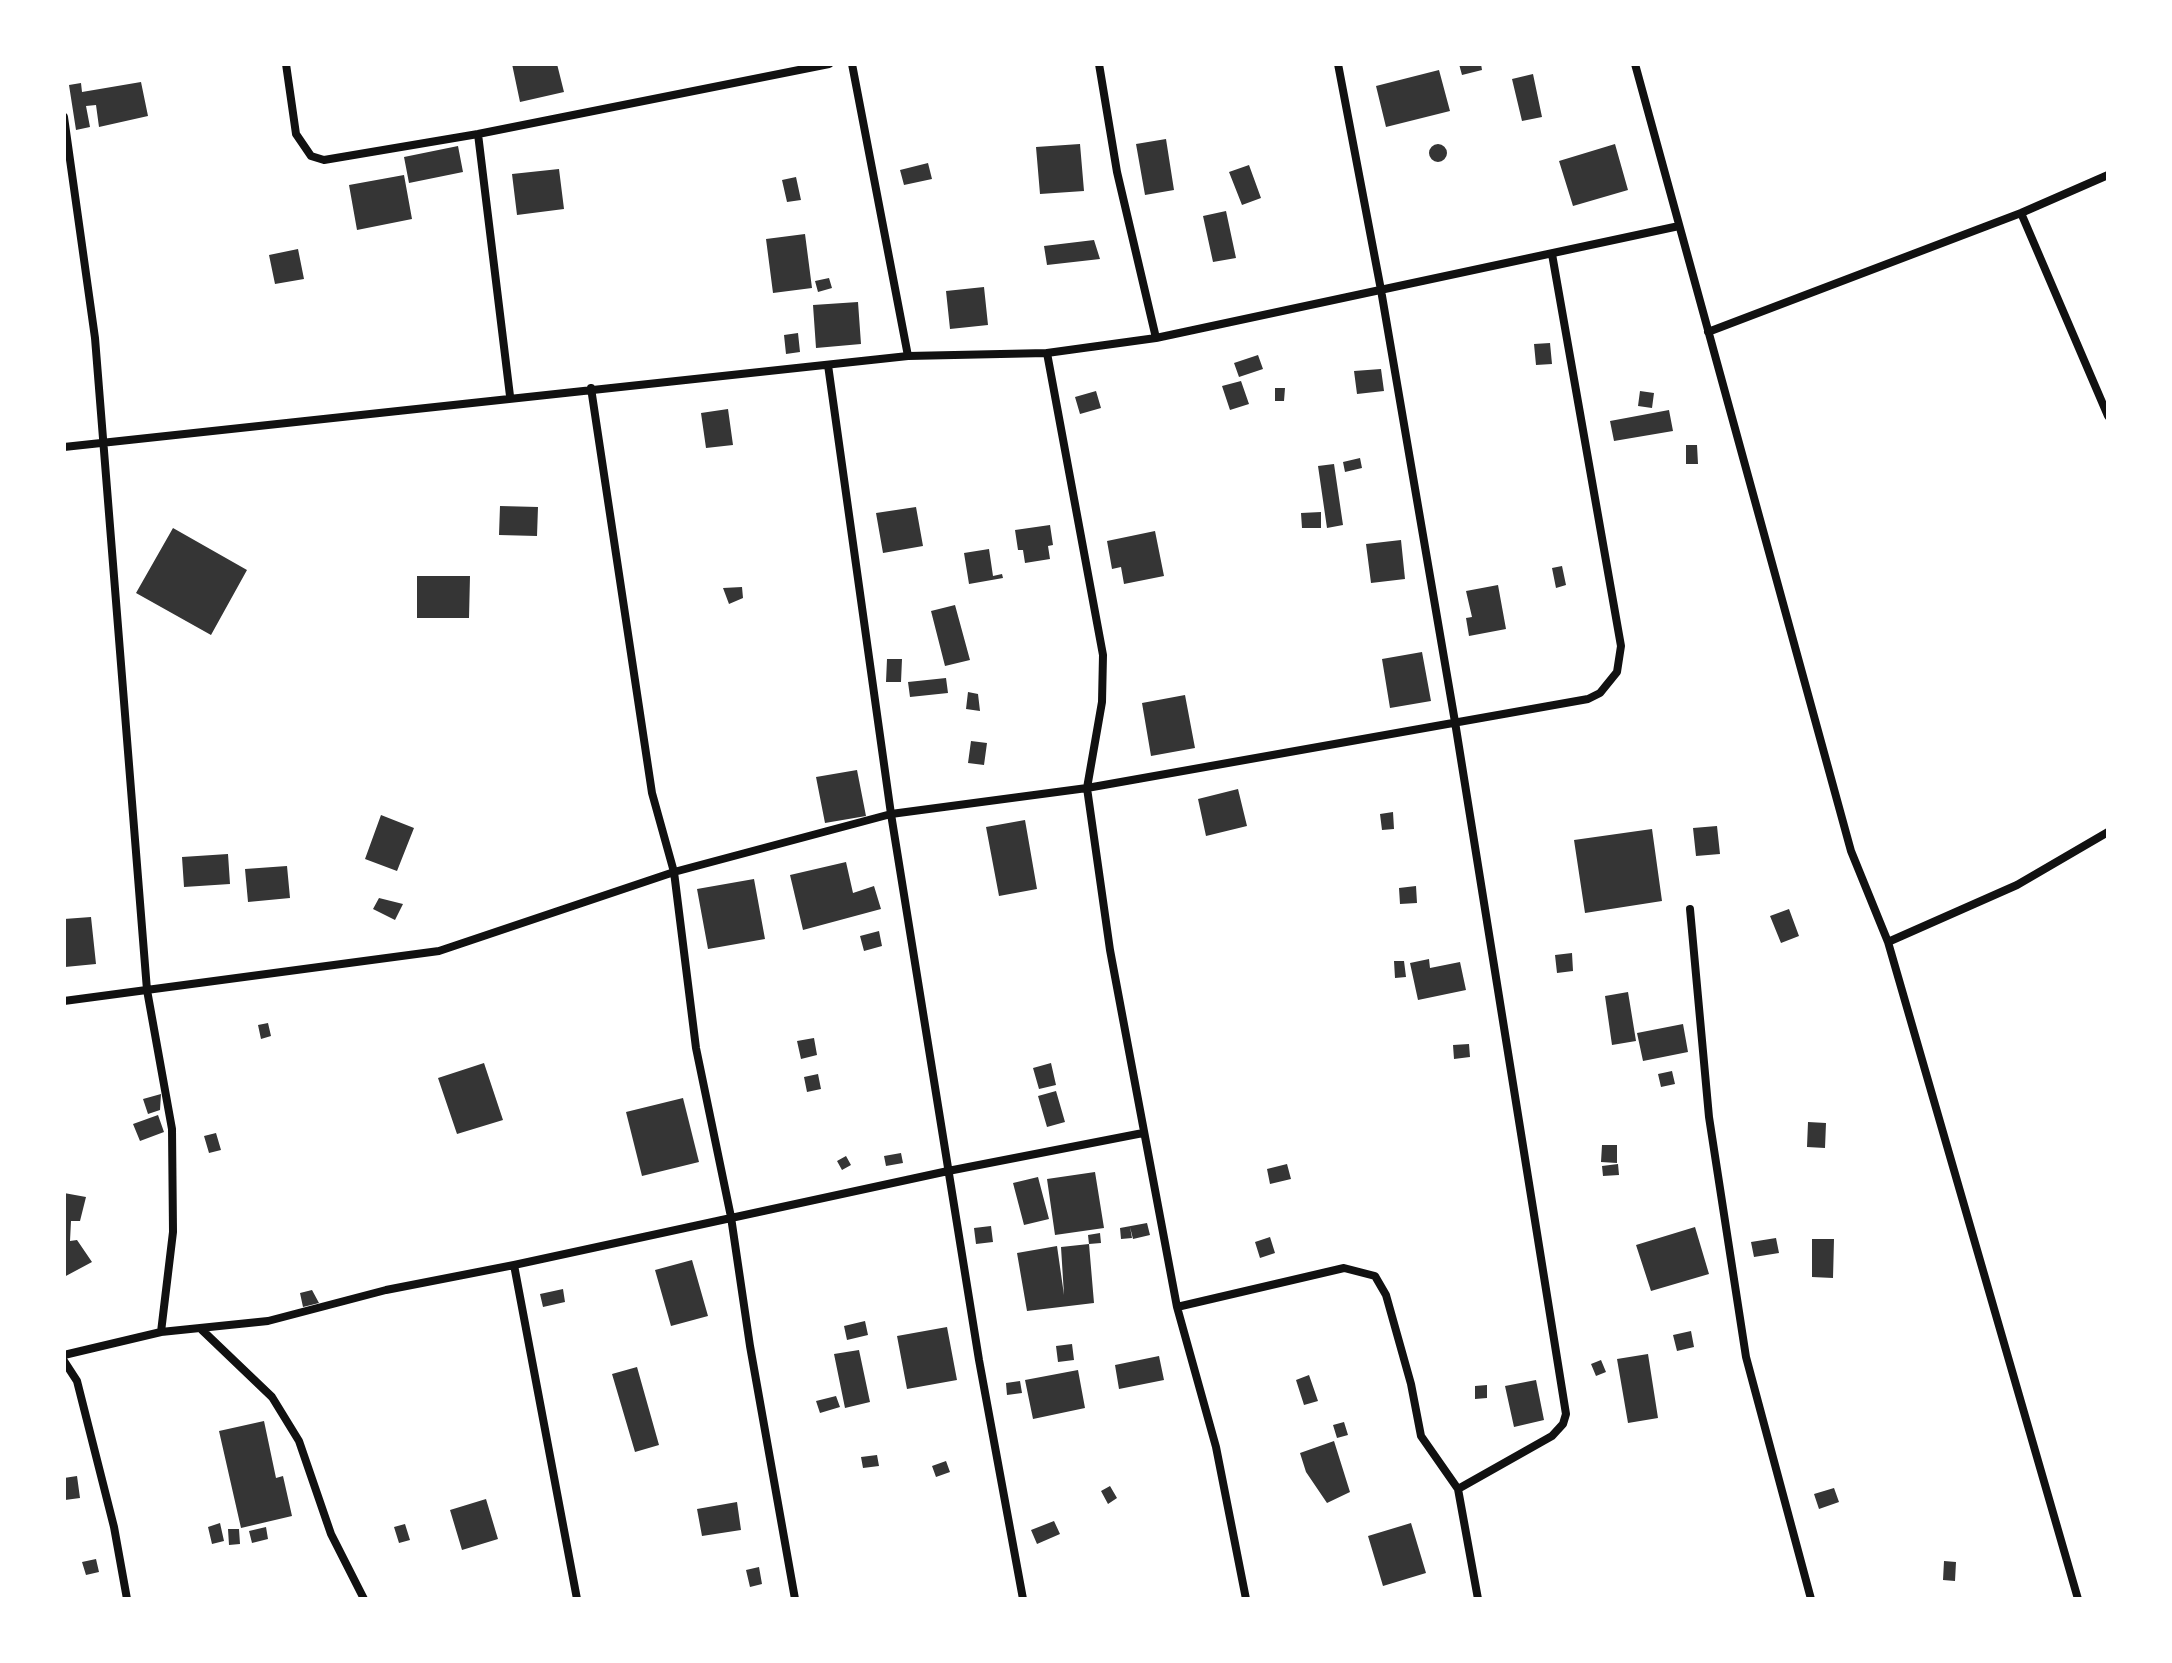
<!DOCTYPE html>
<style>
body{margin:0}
#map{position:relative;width:2172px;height:1663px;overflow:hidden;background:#fff;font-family:Manrope,sans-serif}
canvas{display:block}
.frame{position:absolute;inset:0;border:66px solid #fff;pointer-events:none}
</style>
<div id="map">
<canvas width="2172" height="1663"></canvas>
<div class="frame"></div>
</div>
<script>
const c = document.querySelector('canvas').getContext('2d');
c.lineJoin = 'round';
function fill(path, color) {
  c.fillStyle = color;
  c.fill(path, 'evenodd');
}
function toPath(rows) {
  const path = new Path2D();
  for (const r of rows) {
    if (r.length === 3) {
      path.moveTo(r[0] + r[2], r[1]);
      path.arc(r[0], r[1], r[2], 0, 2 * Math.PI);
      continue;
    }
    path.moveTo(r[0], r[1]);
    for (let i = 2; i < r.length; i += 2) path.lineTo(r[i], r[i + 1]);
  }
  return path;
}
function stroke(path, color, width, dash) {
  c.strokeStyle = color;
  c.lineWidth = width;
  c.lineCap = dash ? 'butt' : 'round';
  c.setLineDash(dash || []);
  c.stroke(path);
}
fill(toPath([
 [512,64,557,64,564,92,520,102],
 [1459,64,1481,64,1482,70,1462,75],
 [1439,70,1450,111,1386,127,1376,86],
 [1533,74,1542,117,1522,121,1512,79],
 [141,82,148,116,99,127,96,105,86,106,90,127,76,130,69,85,81,83,82,92],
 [1166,139,1174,190,1145,195,1136,144],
 [1080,144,1084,191,1040,194,1036,147],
 [1615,144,1628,190,1573,206,1559,161],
 [1438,153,9],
 [458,146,463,172,409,183,404,157],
 [928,163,932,179,904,185,900,170],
 [1249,165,1261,198,1242,205,1229,172],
 [559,169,564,209,517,215,512,174],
 [404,175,412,219,357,230,349,185],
 [796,177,801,200,787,202,782,180],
 [1226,211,1236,258,1213,262,1203,216],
 [805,234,812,288,773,293,766,239],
 [1094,240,1100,259,1047,265,1044,246],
 [298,249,304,279,275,284,269,255],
 [829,278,832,288,818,292,815,281],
 [984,287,988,325,950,329,946,291],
 [858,302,861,344,816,348,813,305],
 [798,333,800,352,786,354,784,335],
 [1550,343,1552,364,1536,365,1534,344],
 [1258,355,1263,369,1239,377,1234,363],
 [1381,369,1384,391,1357,394,1354,371],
 [1241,381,1249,404,1230,410,1222,386],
 [1275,388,1285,388,1284,401,1275,401],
 [1096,391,1101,408,1080,414,1075,397],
 [1640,391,1654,393,1652,408,1638,406],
 [728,409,733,445,706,448,701,413],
 [1669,410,1673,431,1614,441,1610,421],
 [1686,445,1697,445,1698,464,1686,464],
 [1360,458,1362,468,1345,472,1343,462],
 [1334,464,1343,525,1327,528,1318,466],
 [500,506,538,507,537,536,499,535],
 [916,507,923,546,883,553,876,513],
 [1321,512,1321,528,1302,528,1301,513],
 [1050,525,1053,545,1048,546,1050,559,1025,563,1023,550,1018,550,1015,530],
 [173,528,247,570,211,635,136,593],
 [1155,531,1164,576,1124,584,1121,567,1112,569,1107,541],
 [1401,540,1405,579,1371,583,1366,544],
 [989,549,993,576,1002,574,1003,578,969,584,964,553],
 [1562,566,1566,585,1556,588,1552,568],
 [417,576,470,576,469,618,417,618],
 [1498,585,1506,629,1469,636,1466,618,1472,617,1466,591],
 [742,587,743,598,729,604,723,588],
 [955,605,970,660,945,666,931,611],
 [1422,652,1431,701,1390,708,1382,659],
 [887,659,902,659,901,682,886,682],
 [946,678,948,693,910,697,908,682],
 [968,692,978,694,980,711,966,709],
 [1185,695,1195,748,1151,756,1142,703],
 [971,741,987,743,984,765,968,763],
 [857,770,866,816,825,823,816,777],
 [1238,789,1247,826,1206,836,1198,799],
 [1393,812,1394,829,1382,830,1380,814],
 [381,815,414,828,397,871,365,859],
 [1025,820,1037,889,999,896,986,827],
 [1717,826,1720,854,1696,856,1693,828],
 [1652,829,1662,901,1585,913,1574,840],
 [228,854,230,884,184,887,182,857],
 [846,862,853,893,874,886,881,909,803,930,790,875],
 [287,866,290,898,248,902,245,869],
 [754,879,765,939,708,949,697,889],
 [1416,886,1417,903,1400,904,1399,888],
 [379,898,403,904,395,920,373,909],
 [1789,909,1799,936,1781,943,1770,916],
 [91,917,96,964,65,967,64,919],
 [879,931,882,946,864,951,860,936],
 [1572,953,1573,971,1557,973,1555,955],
 [1429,959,1430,968,1460,962,1466,990,1418,1000,1410,963],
 [1394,961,1404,961,1406,977,1395,978],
 [1628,992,1636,1041,1612,1045,1605,996],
 [268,1023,271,1036,261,1039,258,1025],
 [1683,1024,1688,1052,1643,1061,1637,1033],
 [814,1038,817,1055,801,1059,797,1041],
 [1469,1044,1470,1057,1454,1059,1453,1045],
 [484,1063,503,1120,457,1134,438,1078],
 [1051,1063,1056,1085,1039,1089,1033,1068],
 [1672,1071,1675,1084,1661,1087,1658,1074],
 [818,1074,821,1089,807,1092,804,1077],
 [1056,1091,1065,1122,1047,1127,1038,1096],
 [161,1094,160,1110,148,1114,143,1099],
 [683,1098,699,1162,642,1176,626,1112],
 [158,1115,164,1132,140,1141,133,1124],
 [1808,1122,1826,1123,1825,1148,1807,1147],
 [216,1133,221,1150,209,1153,204,1136],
 [1602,1145,1617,1145,1617,1163,1601,1162],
 [901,1153,903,1163,886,1166,884,1156],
 [846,1156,851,1165,842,1170,837,1161],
 [1287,1164,1291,1179,1270,1184,1267,1169],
 [1618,1164,1619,1175,1603,1176,1602,1166],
 [1095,1172,1104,1228,1055,1235,1047,1179],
 [1038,1177,1049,1219,1024,1225,1013,1183],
 [64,1193,86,1197,80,1221,71,1221,70,1241,77,1240,92,1262,64,1277],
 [1147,1223,1150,1235,1133,1239,1130,1227,1132,1238,1121,1239,1120,1228],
 [991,1226,993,1242,976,1244,974,1228],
 [1695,1227,1709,1274,1651,1291,1636,1245],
 [1100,1233,1101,1243,1089,1244,1088,1235],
 [1270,1237,1275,1253,1260,1258,1255,1242],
 [1776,1238,1779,1253,1754,1257,1751,1242],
 [1812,1239,1834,1239,1833,1278,1812,1277],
 [1089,1244,1094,1303,1027,1311,1017,1253,1057,1246,1064,1295,1061,1247],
 [692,1260,708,1316,671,1326,655,1270],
 [563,1289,565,1302,543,1307,540,1294],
 [312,1290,319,1303,303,1307,300,1293],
 [865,1321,868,1335,847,1340,844,1326],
 [947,1327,957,1380,907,1389,897,1336],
 [1691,1331,1694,1347,1677,1351,1673,1335],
 [1072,1344,1074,1360,1058,1362,1056,1346],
 [859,1350,870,1402,845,1408,834,1354],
 [1648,1354,1658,1418,1628,1423,1617,1359],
 [1159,1356,1164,1380,1119,1389,1115,1365],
 [1601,1360,1606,1372,1596,1376,1591,1364],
 [637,1367,659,1445,635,1452,612,1374],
 [1078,1370,1085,1408,1033,1419,1025,1380],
 [1309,1375,1318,1401,1304,1405,1296,1380],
 [1536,1380,1544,1420,1514,1427,1505,1386],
 [1020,1381,1022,1393,1007,1395,1006,1383],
 [1487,1385,1487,1398,1475,1399,1475,1386],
 [836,1396,840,1407,820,1413,816,1401],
 [264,1421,276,1478,283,1476,292,1516,241,1528,219,1431],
 [1344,1422,1348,1435,1337,1438,1333,1425],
 [1334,1441,1350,1492,1327,1503,1306,1472,1300,1453],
 [877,1455,879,1466,863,1468,861,1457],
 [946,1461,950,1472,936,1477,932,1466],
 [77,1476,80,1498,65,1500,64,1478],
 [1110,1486,1117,1498,1108,1504,1101,1491],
 [1834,1488,1839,1502,1819,1509,1814,1494],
 [486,1499,498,1539,462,1550,450,1510],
 [737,1502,741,1530,702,1536,697,1509],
 [1054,1521,1060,1534,1037,1544,1031,1530],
 [220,1523,224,1541,212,1544,208,1527],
 [1411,1523,1426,1573,1383,1586,1368,1536],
 [405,1524,410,1540,399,1543,394,1527],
 [266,1527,268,1539,252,1543,249,1531],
 [228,1529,239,1529,240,1544,229,1545],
 [96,1559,99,1572,86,1575,82,1562],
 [1944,1561,1956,1562,1955,1581,1943,1580],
 [759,1567,762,1584,750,1587,746,1570]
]), '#353535');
stroke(toPath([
 [286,64,296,134,311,156,324,160,478,134,829,64],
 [852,64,908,356],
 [1099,64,1117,172,1156,338],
 [1338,64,1381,290,1455,722,1566,1414,1563,1424,1552,1436,1458,1489],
 [1635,64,1851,851,1888,942,2078,1599],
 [64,117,95,338,147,990,172,1129,173,1232,161,1332],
 [478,134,510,396],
 [2021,213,2108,416],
 [1708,332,2021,213,2108,175],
 [1047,353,1103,655,1102,702,1087,788,1110,950,1177,1307,1216,1447,1246,1599],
 [828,365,891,814,979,1360,1023,1599],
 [591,388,652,793,674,872,696,1048,731,1217,750,1346,795,1599],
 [64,447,908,356,1047,353,1156,338,1679,226],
 [1690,909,1709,1117,1746,1357,1811,1599],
 [1888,942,2017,885,2108,832],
 [64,1001,439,951,674,872,891,814,1087,788,1588,699,1600,693,1617,672,1621,646,1552,254],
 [514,1265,577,1599],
 [1177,1307,1344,1268,1375,1276,1386,1295,1411,1384,1421,1436,1458,1489,1478,1599],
 [202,1330,272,1397,299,1441,331,1534,364,1599],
 [64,1355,161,1332,268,1321,386,1290,514,1265,948,1171,1143,1133],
 [64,1361,77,1381,114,1527,127,1599]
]), '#111', 8);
</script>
